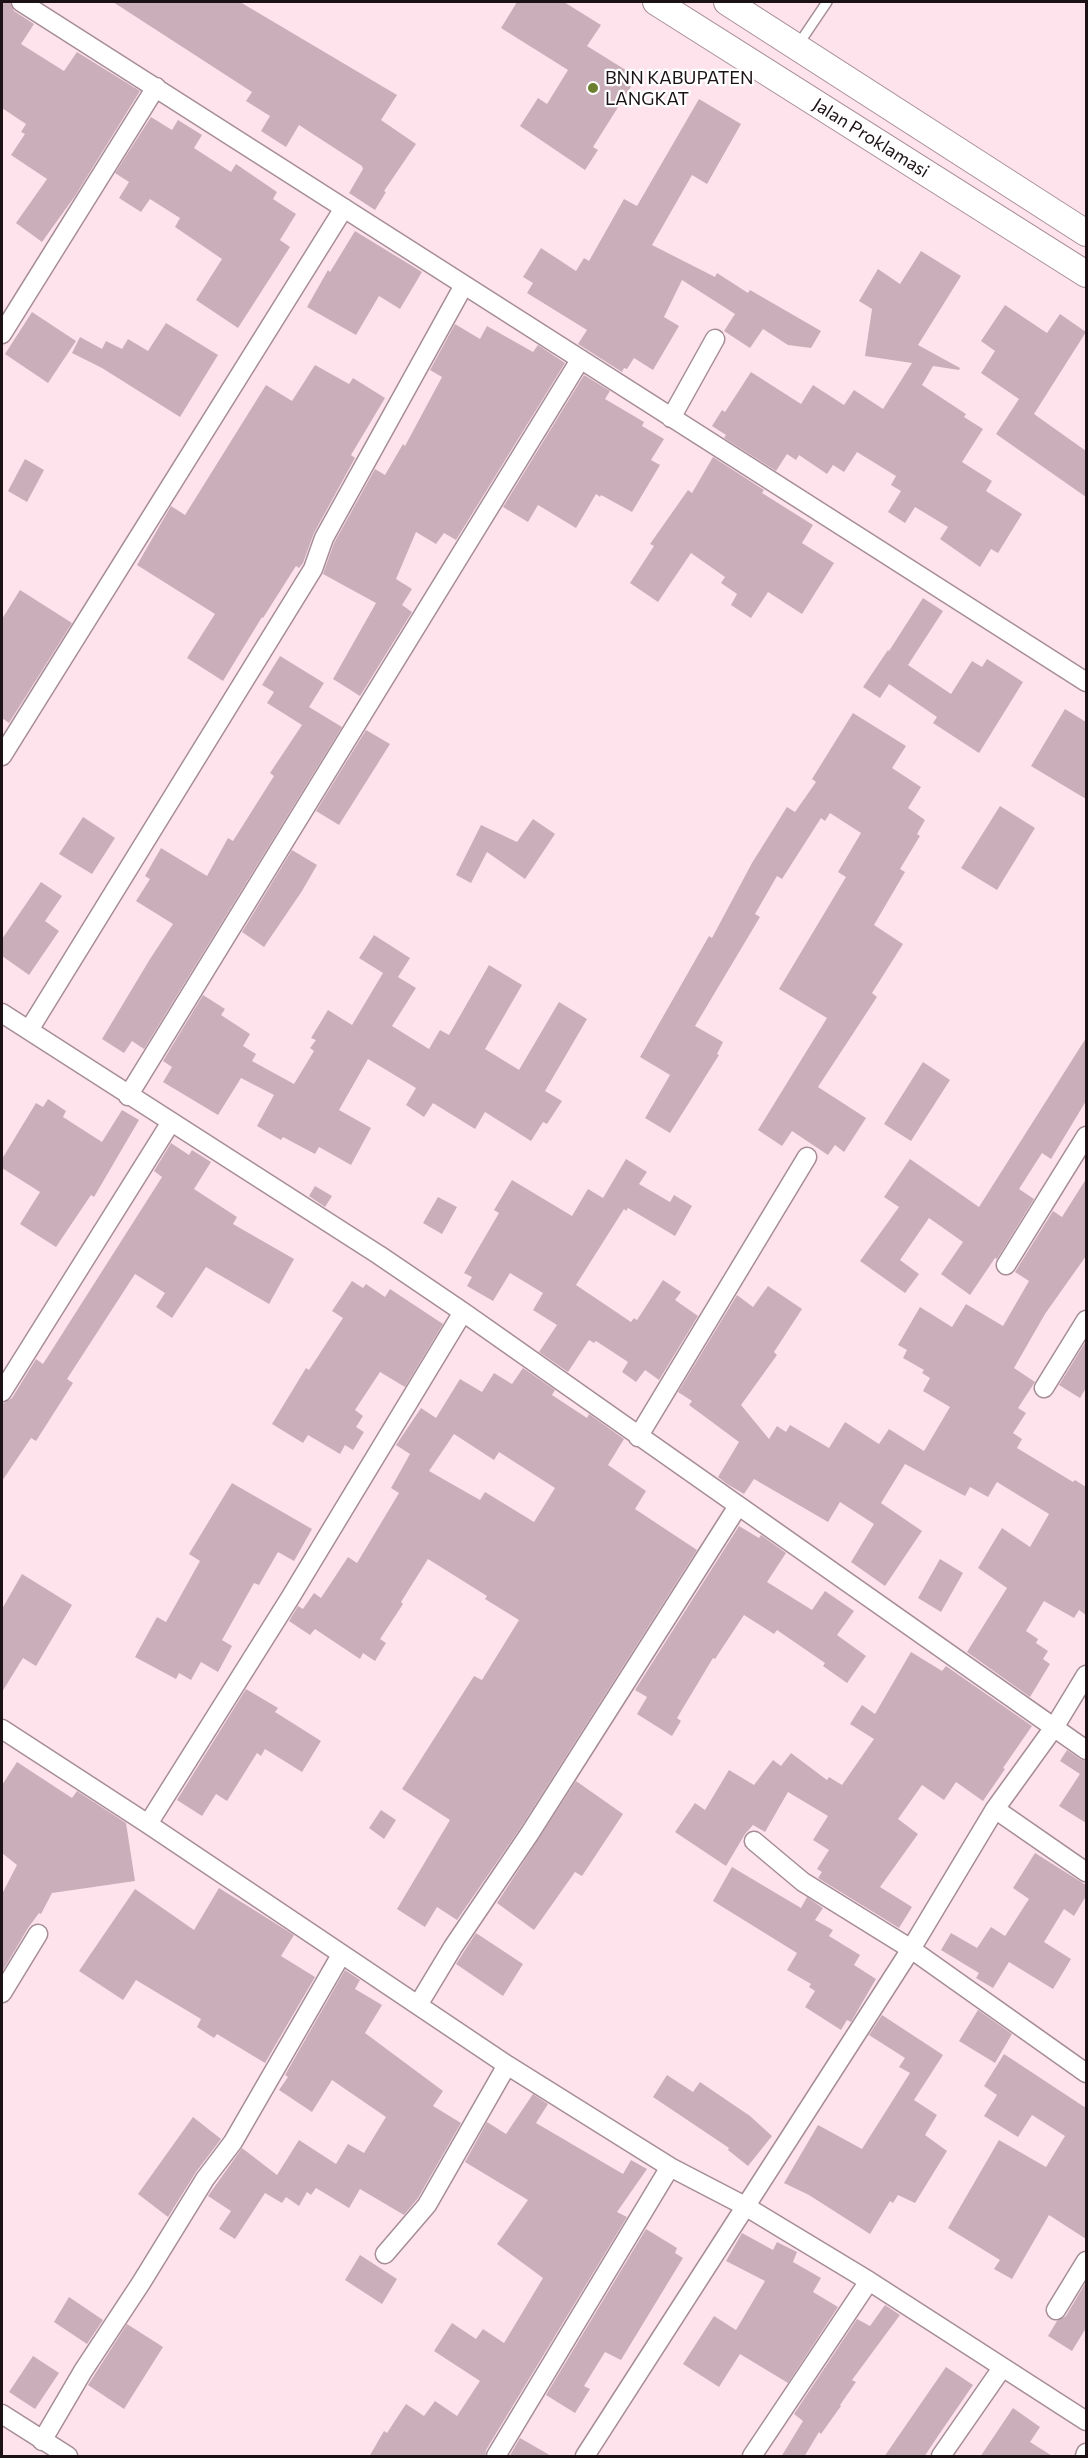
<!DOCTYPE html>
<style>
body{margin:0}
#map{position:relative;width:1088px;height:2458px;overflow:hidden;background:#fee3ed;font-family:Commissioner,sans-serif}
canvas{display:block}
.frame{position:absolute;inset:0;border:3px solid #1c1216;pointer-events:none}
</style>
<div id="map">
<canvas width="1088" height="2458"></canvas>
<div class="frame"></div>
</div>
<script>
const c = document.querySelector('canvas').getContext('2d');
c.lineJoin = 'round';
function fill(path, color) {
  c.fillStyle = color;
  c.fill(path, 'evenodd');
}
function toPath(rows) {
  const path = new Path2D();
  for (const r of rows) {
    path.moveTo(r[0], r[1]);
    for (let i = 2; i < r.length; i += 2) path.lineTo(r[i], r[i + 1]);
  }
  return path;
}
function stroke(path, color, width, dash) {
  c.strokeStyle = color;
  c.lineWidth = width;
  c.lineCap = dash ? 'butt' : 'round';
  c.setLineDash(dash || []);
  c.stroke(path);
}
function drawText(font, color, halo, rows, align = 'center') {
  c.font = font + ' Commissioner,sans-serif';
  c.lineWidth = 4.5;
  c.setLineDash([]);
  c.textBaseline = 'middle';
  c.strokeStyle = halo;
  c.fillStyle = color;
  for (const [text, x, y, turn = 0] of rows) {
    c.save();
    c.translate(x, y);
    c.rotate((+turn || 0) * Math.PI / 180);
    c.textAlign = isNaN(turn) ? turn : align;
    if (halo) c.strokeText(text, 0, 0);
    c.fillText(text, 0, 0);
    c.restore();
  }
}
fill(toPath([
 [2,2,10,2,14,11,34,24,21,44,64,71,77,52,140,91,75,196,42,242,16,223,47,179,11,155,25,134,21,132,26,124,2,108],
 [113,2,240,2,397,95,381,120,416,144,384,191,386,192,375,210,349,193,363,169,362,166,299,125,286,147,261,131,270,116,246,101,252,92],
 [517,2,564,2,601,25,587,46,637,77,593,147,598,150,585,170,520,126,538,98,547,104,568,70,501,28],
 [699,99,741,124,707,184,692,175,652,245,715,277,717,273,748,293,750,290,821,331,811,348,788,345,763,329,750,348,724,331,735,314,682,280,664,317,679,326,653,370,634,358,627,369,624,368,622,372,578,344,587,330,527,293,533,283,523,277,541,248,576,271,584,258,589,261,624,199,637,206],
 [151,117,172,130,178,120,202,135,194,148,231,172,236,164,277,192,273,199,296,214,280,240,290,247,238,328,196,300,222,259,175,227,180,218,150,199,141,212,119,198,129,182,115,173],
 [355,231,422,272,400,309,379,296,356,335,307,307,328,270,330,272],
 [921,251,961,276,918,345,960,368,959,370,933,366,922,385,966,414,964,417,983,429,962,462,992,481,986,491,1022,514,998,553,991,549,980,567,940,539,948,527,915,507,905,523,888,512,901,491,891,485,896,476,857,452,844,472,833,465,827,474,799,455,796,460,787,454,776,471,724,438,726,435,712,426,722,410,725,412,751,372,801,404,813,385,844,405,854,390,883,409,912,363,865,356,872,309,859,301,878,269,900,284],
 [1005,305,1047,333,1060,314,1086,332,1034,414,1086,451,1086,497,996,434,1019,399,981,373,995,351,981,341],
 [32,312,76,341,48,383,5,354],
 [166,323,218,355,180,417,102,368,72,353,80,337,102,349,106,341,122,349,128,339,148,351],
 [455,324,480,339,487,326,533,352,538,345,565,363,456,540,444,533,436,544,416,532,396,579,412,589,402,605,412,612,360,696,333,679,376,603,323,574,334,543,375,469,385,475,403,444,405,446,442,377,430,370],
 [315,365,349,384,353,378,385,398,351,455,355,458,314,533,303,563,299,568,296,566,263,618,262,617,223,681,187,658,215,614,137,565,171,506,185,515,266,385,292,401],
 [584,375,610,391,605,399,644,422,642,426,664,439,651,460,660,465,632,512,601,495,600,497,596,494,576,528,538,505,528,522,503,507],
 [713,457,764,490,762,493,813,525,802,543,834,563,802,614,768,592,751,618,731,605,737,594,721,583,725,577,691,553,658,602,630,583,654,546,650,544,688,490,692,493],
 [25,459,44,470,27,502,8,491],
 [20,590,72,623,9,723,2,718,2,619],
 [923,598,943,611,908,665,951,694,972,661,982,667,987,659,1023,682,979,753,933,723,937,717,889,684,880,698,863,687,888,650,889,651],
 [280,656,324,683,309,707,342,727,144,1049,132,1041,124,1053,102,1039,150,959,173,924,136,901,150,879,145,876,161,848,207,876,228,838,233,841,274,776,270,773,302,725,267,703,274,692,262,685],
 [1065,709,1086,722,1086,799,1031,766],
 [853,713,906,746,892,768,921,787,908,808,925,820,917,834,920,836,900,869,905,872,874,925,903,944,872,993,877,997,818,1087,866,1118,844,1152,835,1145,828,1155,792,1131,782,1146,758,1130,827,1018,779,989,846,877,838,872,861,833,830,813,825,821,821,818,782,879,777,876,755,914,760,917,695,1026,723,1042,717,1054,719,1055,670,1133,645,1118,670,1075,640,1057,709,936,712,938,752,863,787,807,795,812,816,782,812,779],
 [366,730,390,744,339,825,316,811],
 [1000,806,1035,828,997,890,961,868],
 [83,817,115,838,92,874,59,854],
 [533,819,555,834,525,879,487,852,471,883,456,875,481,825,517,842],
 [292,850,317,865,302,891,264,947,242,932],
 [41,882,62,896,45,921,59,931,29,975,2,956,2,939],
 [374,935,410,958,398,977,416,988,392,1026,429,1049,440,1030,449,1035,489,965,522,985,485,1049,519,1070,559,1002,587,1019,545,1091,562,1101,547,1124,543,1122,531,1141,485,1112,475,1129,433,1103,424,1117,406,1105,416,1088,368,1059,339,1110,371,1128,351,1165,319,1147,315,1154,283,1137,281,1140,257,1126,274,1095,241,1078,218,1115,163,1082,172,1067,163,1061,203,995,225,1009,221,1015,250,1034,243,1046,256,1054,252,1061,294,1084,314,1051,310,1048,316,1040,311,1038,328,1010,352,1025,383,973,359,958],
 [1086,1038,1086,1101,1051,1159,1042,1153,1019,1189,1034,1199,997,1259,995,1258,970,1295,941,1274,963,1242,929,1218,900,1260,919,1274,905,1293,860,1261,899,1207,884,1197,910,1159,979,1207],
 [923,1062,950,1080,911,1141,884,1124],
 [48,1099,66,1111,63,1117,102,1142,122,1110,139,1120,94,1197,91,1195,56,1247,20,1224,40,1192,2,1168,2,1159,36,1103,43,1107],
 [171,1143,189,1155,192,1150,211,1162,194,1189,237,1217,233,1224,294,1259,269,1304,206,1267,172,1318,156,1307,165,1293,135,1274,67,1379,73,1383,36,1441,31,1438,2,1481,2,1404,12,1398,36,1359,43,1364,162,1177,154,1171],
 [626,1159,647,1172,639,1184,670,1202,674,1195,692,1206,675,1236,628,1208,626,1211,624,1209,576,1285,631,1322,634,1318,637,1320,663,1280,681,1292,675,1300,698,1316,659,1380,645,1370,636,1382,622,1372,628,1362,596,1341,594,1343,589,1340,568,1372,539,1352,557,1325,533,1310,543,1293,510,1273,493,1301,467,1286,472,1277,464,1273,499,1213,494,1210,512,1180,572,1216,588,1189,603,1198],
 [1086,1179,1086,1256,1045,1314,1014,1368,1035,1382,1018,1408,1026,1413,1013,1433,1022,1439,1017,1448,1073,1482,1075,1480,1086,1487,1086,1615,1079,1610,1074,1618,1044,1601,1026,1631,1038,1639,1036,1643,1048,1651,1043,1659,1050,1664,1030,1697,967,1652,1007,1588,978,1568,1002,1528,1030,1547,1049,1514,997,1482,988,1497,970,1487,965,1496,905,1464,881,1503,922,1531,885,1586,851,1562,874,1524,840,1502,828,1522,754,1479,744,1494,727,1484,718,1477,739,1442,689,1405,692,1401,678,1392,737,1295,753,1307,768,1286,802,1309,774,1352,777,1355,741,1405,769,1439,777,1426,786,1432,790,1425,829,1448,845,1422,879,1444,889,1429,924,1451,950,1407,923,1391,930,1378,922,1373,924,1370,903,1358,907,1350,898,1345,920,1307,952,1327,966,1304,1003,1326,1029,1281,1015,1272,1053,1211,1062,1217],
 [315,1186,332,1196,325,1207,309,1196],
 [438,1197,457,1207,442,1234,423,1223],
 [352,1281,363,1288,366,1284,385,1297,390,1289,443,1324,405,1387,380,1372,355,1410,363,1416,356,1427,364,1432,353,1450,345,1445,340,1454,308,1435,303,1443,272,1424,306,1368,309,1370,343,1318,332,1311],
 [1086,1341,1086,1388,1080,1398,1059,1385],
 [523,1368,555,1390,552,1395,587,1418,589,1414,624,1439,608,1465,646,1491,635,1509,697,1550,521,1827,457,1920,437,1907,425,1927,397,1909,450,1820,402,1789,474,1676,482,1680,519,1620,485,1599,487,1596,428,1559,401,1602,403,1604,380,1639,386,1643,375,1661,363,1653,360,1659,315,1629,310,1635,289,1621,298,1606,303,1609,314,1593,321,1598,348,1557,357,1563,399,1493,391,1488,410,1454,396,1445,421,1408,436,1418,460,1379,482,1392,494,1373,512,1384],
 [454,1434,494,1460,499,1452,555,1488,534,1522,485,1492,480,1500,429,1471],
 [232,1483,312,1529,294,1561,278,1552,259,1585,254,1583,222,1640,232,1646,218,1672,201,1662,191,1680,179,1673,176,1679,135,1657,157,1617,166,1622,200,1561,189,1554],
 [739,1526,759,1538,761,1535,786,1553,767,1582,812,1610,825,1591,854,1611,837,1635,866,1656,847,1683,823,1666,825,1663,777,1630,774,1634,744,1615,715,1659,713,1658,677,1718,681,1721,672,1736,637,1714,647,1697,635,1690],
 [940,1559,963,1573,941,1612,918,1598],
 [22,1574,72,1605,36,1666,23,1658,2,1692,2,1609],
 [911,1652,942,1671,946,1666,1032,1726,1003,1768,1005,1769,983,1801,956,1782,944,1800,922,1785,898,1819,918,1834,880,1887,912,1907,899,1928,818,1878,822,1872,817,1869,829,1850,813,1840,828,1816,788,1792,765,1832,753,1825,745,1834,726,1866,675,1832,695,1803,705,1810,729,1770,754,1785,773,1760,781,1766,791,1753,827,1780,829,1777,842,1785,874,1739,850,1724,862,1705,875,1714],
 [246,1689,278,1708,275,1712,321,1741,302,1772,265,1749,261,1756,257,1753,227,1801,216,1794,202,1816,177,1800],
 [1067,1750,1080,1759,1086,1761,1086,1823,1059,1806,1080,1774,1060,1761],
 [17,1762,72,1798,77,1791,126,1823,135,1881,52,1893,41,1914,39,1913,28,1928,2,1972,2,1894,17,1865,2,1853,2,1785],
 [576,1781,623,1814,582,1876,575,1872,534,1930,497,1903],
 [381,1810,396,1820,384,1839,369,1828],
 [1035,1853,1086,1885,1086,1896,1074,1916,1064,1909,1044,1942,1071,1959,1053,1989,1009,1962,993,1988,976,1978,979,1973,941,1950,951,1933,977,1948,991,1927,1005,1936,1029,1899,1013,1888],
 [732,1867,801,1908,807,1897,823,1908,815,1920,833,1930,829,1936,860,1955,854,1965,876,1979,851,2022,847,2020,841,2030,805,2007,815,1991,809,1987,811,1984,787,1970,797,1953,713,1901],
 [219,1888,294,1935,281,1956,315,1977,265,2063,217,2034,214,2038,197,2027,201,2019,136,1980,123,2000,79,1971,135,1889,194,1930],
 [476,1933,523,1964,503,1996,456,1964],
 [345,1970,360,1980,355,1989,382,2005,365,2033,443,2091,433,2106,461,2123,418,2198,404,2215,360,2189,349,2208,316,2188,311,2195,307,2192,299,2206,286,2197,282,2203,265,2193,235,2239,219,2229,231,2211,208,2196,242,2148,277,2175,299,2140,336,2164,348,2144,364,2153,386,2117,332,2080,312,2112,279,2090,288,2077,285,2075],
 [978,2010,1012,2034,995,2063,959,2041],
 [882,2015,943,2055,914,2100,937,2115,925,2135,947,2151,915,2203,898,2195,893,2203,890,2201,870,2234,809,2195,784,2183,818,2125,862,2149,910,2073,899,2067,905,2058,869,2035],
 [1004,2054,1086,2108,1086,2239,1049,2215,1012,2279,994,2269,1000,2260,948,2228,999,2140,1046,2167,1065,2136,1032,2115,1018,2137,984,2116,997,2095,984,2086],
 [667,2075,693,2092,700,2082,750,2116,772,2136,748,2166,728,2150,729,2148,653,2097],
 [533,2094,548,2104,536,2123,623,2174,631,2160,647,2169,617,2212,627,2217,486,2450,485,2457,369,2457,384,2431,387,2433,406,2404,424,2416,435,2401,457,2416,480,2381,434,2351,452,2323,476,2339,483,2329,504,2343,543,2278,497,2244,528,2200,465,2162,487,2122,506,2134],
 [193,2117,221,2139,196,2172,168,2217,138,2194],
 [646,2229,677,2248,675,2253,683,2258,621,2360,605,2352,584,2386,590,2389,575,2413,546,2395],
 [742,2233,773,2250,777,2242,797,2252,793,2262,821,2278,813,2292,838,2307,788,2383,740,2354,719,2387,683,2364,714,2316,736,2330,765,2281,726,2261],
 [360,2255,397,2279,382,2304,345,2280],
 [1086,2282,1086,2328,1072,2351,1048,2336,1057,2321,1066,2316],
 [69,2297,103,2320,87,2344,54,2322],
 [885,2305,900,2315,852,2380,856,2382,840,2405,841,2406,821,2434,819,2432,804,2457,781,2457,803,2421,794,2414,857,2319,870,2326],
 [127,2324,163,2347,124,2409,88,2385],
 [33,2356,59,2373,35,2409,9,2392],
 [946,2367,973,2385,940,2433,924,2457,884,2457],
 [1013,2408,1040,2427,1030,2442,1054,2457,980,2457],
 [520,2438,553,2457,509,2457]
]), '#caafba');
const lane = toPath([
 [798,45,827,2]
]);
const street = toPath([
 [21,2,1086,682],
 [2,334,156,87],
 [671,418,715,339],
 [2,756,344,208],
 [2,1013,379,1255,463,1312,1086,1750],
 [29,1030,313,569,324,538,464,285],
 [128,1096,580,360],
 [1006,1265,1086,1136],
 [1044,1388,1086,1320],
 [2,1392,171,1122],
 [638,1437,807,1157],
 [2,1729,148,1824,507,2065,670,2167,745,2206,869,2281,1086,2421],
 [995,1809,1086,1872],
 [148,1824,290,1598,463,1312],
 [754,1841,803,1882,911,1949,1086,2073],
 [2,1993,38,1934],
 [418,2005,453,1947,530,1833,738,1506],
 [385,2254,427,2205,507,2065],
 [1056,2310,1086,2261],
 [2,2414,68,2456],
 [42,2441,83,2371,141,2283,205,2179,233,2142,341,1955],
 [496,2456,670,2167],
 [585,2456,911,1949,995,1809,1055,1726,1086,1675],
 [752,2456,869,2281],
 [941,2456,1002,2368],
 [1085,2456,1086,2453]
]);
const secondary = toPath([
 [656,2,1086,274],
 [727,2,1086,233]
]);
stroke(lane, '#a68d97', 12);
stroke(street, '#a68d97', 21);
stroke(secondary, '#a68d97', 28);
stroke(lane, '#fff', 9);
stroke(street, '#fff', 18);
stroke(secondary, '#fff', 26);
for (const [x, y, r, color] of [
 [593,88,6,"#6b7f2f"]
]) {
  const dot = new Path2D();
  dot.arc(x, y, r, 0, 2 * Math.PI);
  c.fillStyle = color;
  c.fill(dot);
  stroke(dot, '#fff', 2);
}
drawText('18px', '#1c1216', '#fff', [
 ["BNN KABUPATEN",605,78],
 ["LANGKAT",605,99]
], 'left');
drawText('18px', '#1c1216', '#fff', [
 ["Jalan Proklamasi",871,138,32]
]);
</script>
